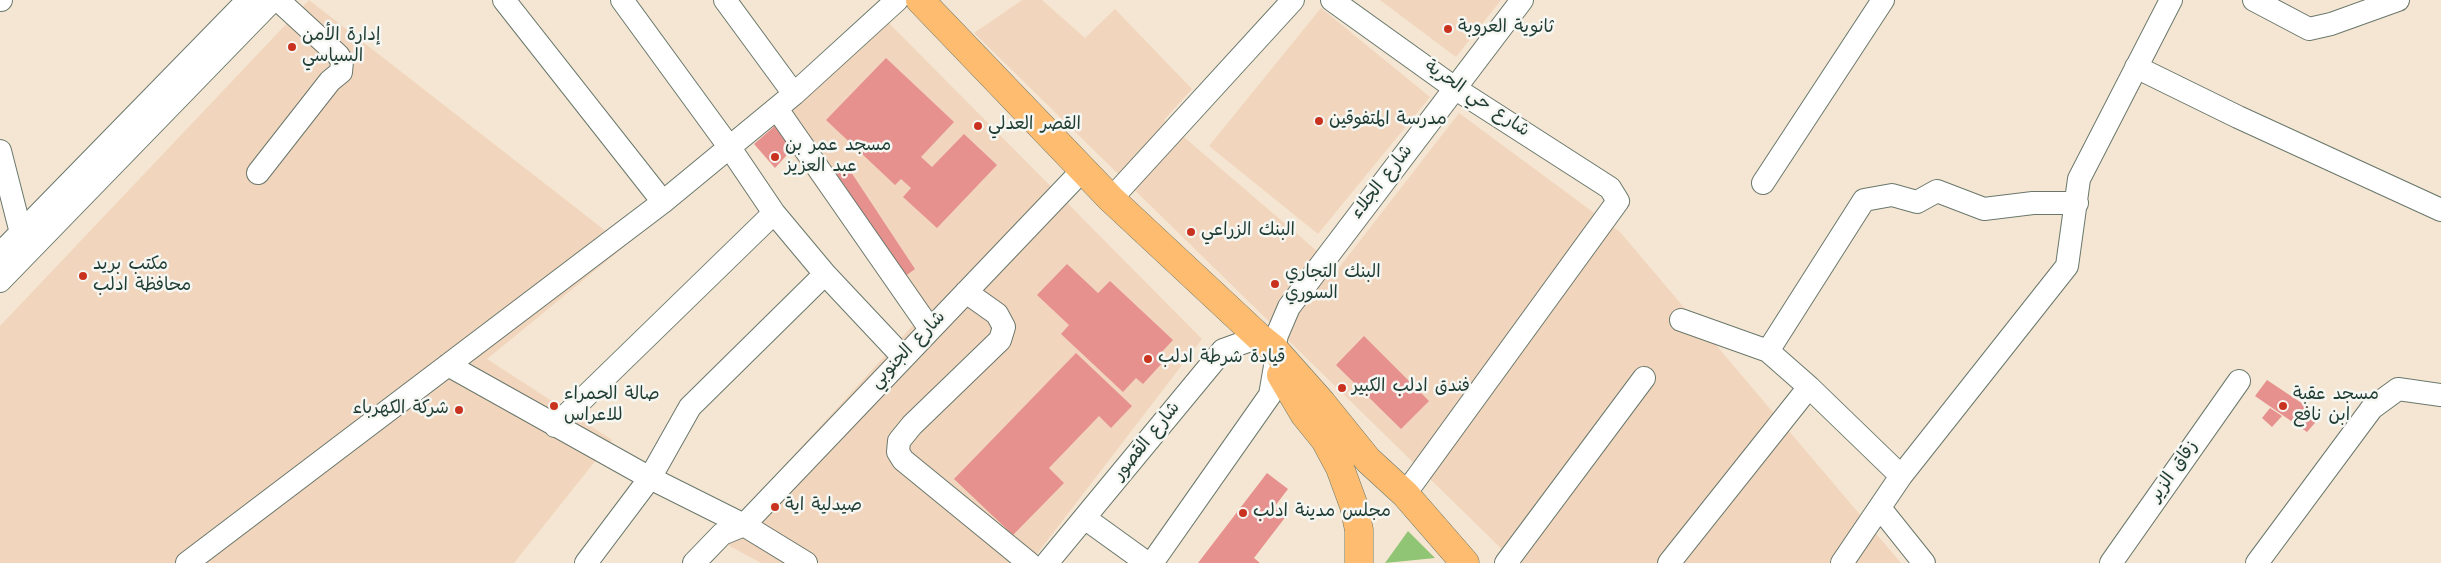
<!DOCTYPE html>
<meta charset="utf-8">
<style>
body{margin:0}
canvas{display:block;background:#f4e6d2}
</style>
<canvas width="2441" height="563"></canvas>
<script>
const c = document.querySelector('canvas').getContext('2d');
c.lineJoin = 'round';
function fill(path, color) {
  c.fillStyle = color;
  c.fill(path, 'evenodd');
}
function toPath(rows) {
  const path = new Path2D();
  for (const r of rows) {
    path.moveTo(r[0], r[1]);
    for (let i = 2; i < r.length; i += 2) path.lineTo(r[i], r[i + 1]);
  }
  return path;
}
function stroke(path, color, width, dash) {
  c.strokeStyle = color;
  c.lineWidth = width;
  c.lineCap = dash ? 'butt' : 'round';
  c.setLineDash(dash || []);
  c.stroke(path);
}
function drawText(font, color, halo, rows, align = 'center') {
  c.font = font + ' Kalam,"Playpen Sans Arabic",sans-serif';
  c.lineWidth = 5;
  c.setLineDash([]);
  c.textBaseline = 'middle';
  c.strokeStyle = halo;
  c.fillStyle = color;
  for (const [text, x, y, turn = 0] of rows) {
    c.save();
    c.translate(x, y);
    c.rotate((+turn || 0) * Math.PI / 180);
    c.textAlign = isNaN(turn) ? turn : align;
    if (halo) c.strokeText(text, 0, 0);
    c.fillText(text, 0, 0);
    c.restore();
  }
}
fill(toPath([
 [309,0,625,246,487,359,612,440,514,563,0,563,0,326],
 [1022,0,1042,0,1085,38,1115,9,1192,89,1164,120,1338,269,1459,113,1620,232,1901,563,1516,563,974,33],
 [1380,0,1501,0,1456,57],
 [1321,8,1430,97,1318,234,1209,146],
 [879,13,1202,339,1030,563,761,563,717,539,916,322,758,108]
]), '#f2d5bd');
fill(toPath([
 [1408,531,1435,558,1385,563]
]), '#91c576');
fill(toPath([
 [886,58,954,122,921,157,932,167,964,134,997,165,937,228,903,197,911,188,901,179,895,185,826,120],
 [776,125,796,145,775,168,754,144],
 [845,163,915,269,904,277,834,171],
 [1067,264,1098,293,1110,281,1173,340,1158,356,1164,361,1143,384,1136,378,1123,392,1061,334,1069,325,1037,295],
 [1364,336,1429,401,1401,429,1336,365],
 [1076,353,1132,406,1111,428,1099,416,1049,468,1064,483,1013,535,954,479],
 [2267,380,2321,416,2307,432,2255,396],
 [2270,408,2282,416,2272,427,2262,418],
 [1267,473,1288,489,1275,506,1287,515,1254,558,1260,563,1198,563]
]), '#e6918e');
const minor = toPath([
 [0,0,1,0],
 [504,0,663,202],
 [622,0,730,148,774,213,825,274,903,357],
 [725,0,794,94],
 [1332,0,1456,89,1610,188,1618,201,1405,494],
 [2254,0,2309,29,2331,24,2398,0],
 [2136,67,2238,117,2441,210],
 [777,109,930,329],
 [0,151,21,233],
 [258,173,330,81,341,72,342,61,338,55,278,0],
 [1763,183,1883,0],
 [1111,199,1293,0],
 [0,254,248,0],
 [0,281,273,0],
 [966,292,997,314,1004,327,1000,340,912,425,899,441,898,452,903,460,1029,563],
 [1681,320,1768,351,1809,387,1901,476],
 [1768,351,1864,200,1892,195,1917,202,1937,191,1984,209,2033,203,2077,203],
 [448,365,650,478,744,525,806,563],
 [555,426,774,213],
 [1880,508,1924,563],
 [1086,519,1147,563],
 [187,563,663,202,794,94,897,0],
 [586,563,650,478,690,407,825,274],
 [694,563,722,534,744,525,1075,178],
 [1047,563,1223,350,1259,337],
 [1152,563,1270,395,1275,366,1274,349,1277,335,1289,307,1522,0],
 [1506,563,1644,378],
 [1669,563,1809,387],
 [1842,563,1901,476,2067,266,2079,179,2171,0],
 [2111,563,2239,381],
 [2257,563,2372,408,2398,389,2441,395]
]);
const major = toPath([
 [920,0,1111,199,1259,337,1274,349,1322,403,1368,460,1405,494,1465,563],
 [1281,375,1304,414,1325,440,1340,468,1354,506,1359,530,1359,563]
]);
stroke(minor, '#6a786b', 24);
stroke(major, '#6a786b', 29);
stroke(minor, '#fff', 22);
stroke(major, '#fdbc70', 28);
for (const [x, y, r, color] of [
 [1448,29,5,"#c8321e"],
 [292,47,5,"#c8321e"],
 [1319,121,5,"#c8321e"],
 [978,126,5,"#c8321e"],
 [775,157,5,"#c8321e"],
 [1191,232,5,"#c8321e"],
 [83,276,5,"#c8321e"],
 [1275,284,5,"#c8321e"],
 [1148,359,5,"#c8321e"],
 [1342,388,5,"#c8321e"],
 [554,406,5,"#c8321e"],
 [2283,406,5,"#c8321e"],
 [459,410,5,"#c8321e"],
 [775,507,5,"#c8321e"],
 [1243,513,5,"#c8321e"]
]) {
  const dot = new Path2D();
  dot.arc(x, y, r, 0, 2 * Math.PI);
  c.fillStyle = color;
  c.fill(dot);
  stroke(dot, '#f6f6f2', 2);
}
drawText('18px', '#1f3d34', '#f6f6f2', [
 ["ثانوية العروبة",1458,29],
 ["إدارة الأمن",302,37],
 ["السياسي",302,58],
 ["مدرسة المتفوقين",1329,121],
 ["القصر العدلي",988,126],
 ["مسجد عمر بن",785,147],
 ["عبد العزيز",785,168],
 ["البنك الزراعي",1201,232],
 ["مكتب بريد",93,266],
 ["محافظة ادلب",93,287],
 ["البنك التجاري",1285,274],
 ["السوري",1285,295],
 ["قيادة شرطة ادلب",1158,359],
 ["فندق ادلب الكبير",1352,388],
 ["صالة الحمراء",564,396],
 ["للاعراس",564,417],
 ["مسجد عقبة",2293,396],
 ["ابن نافع",2293,417],
 ["شركة الكهرباء",449,410,"right"],
 ["صيدلية اية",785,507],
 ["مجلس مدينة ادلب",1253,513]
], 'left');
drawText('18px', '#1f3d34', '#f6f6f2', [
 ["شارع حي الحرية",1476,100,34],
 ["شارع الجلاء",1383,183,-52],
 ["شارع الجنوبي",909,351,-46],
 ["شارع القصور",1148,442,-51],
 ["زقاق الزير",2175,472,-55]
]);
</script>
